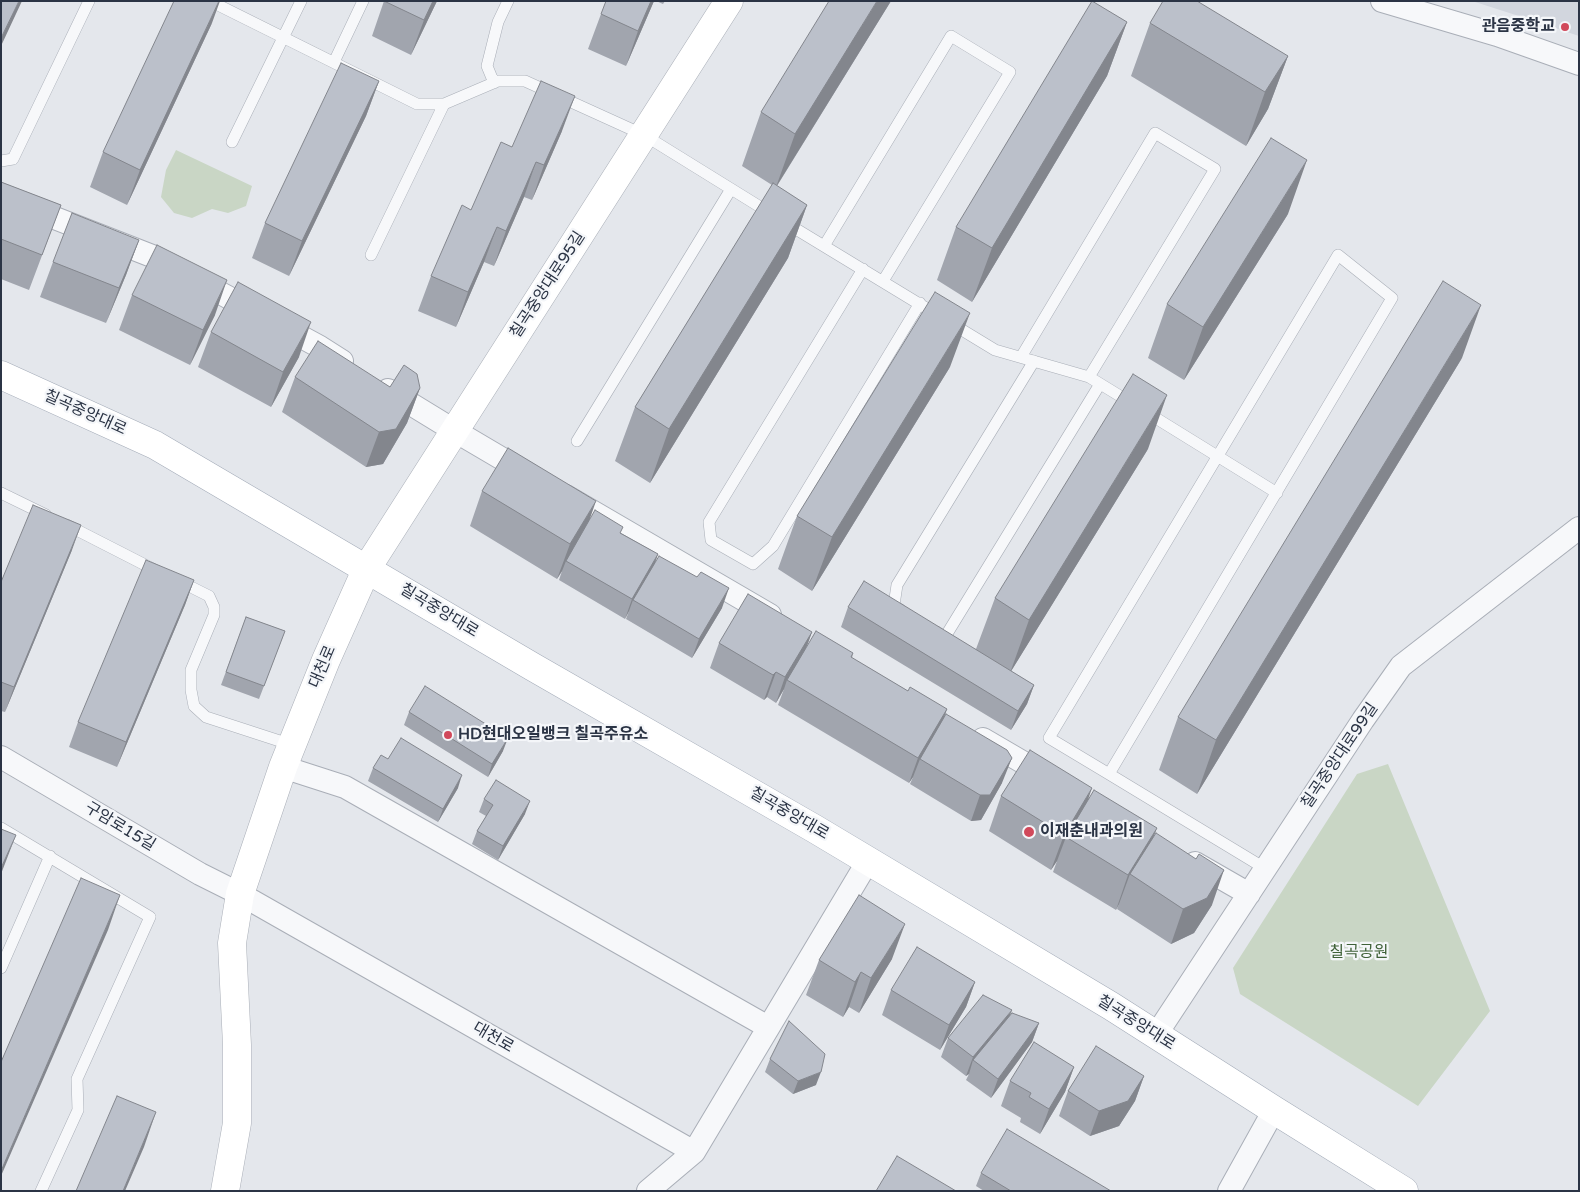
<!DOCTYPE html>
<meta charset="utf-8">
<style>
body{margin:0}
#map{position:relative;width:1580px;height:1192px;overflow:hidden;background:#e4e7ec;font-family:"Varela Round",sans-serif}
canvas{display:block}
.frame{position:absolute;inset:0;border:2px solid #2b3445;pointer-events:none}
</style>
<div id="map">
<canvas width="1580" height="1192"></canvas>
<div class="frame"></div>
</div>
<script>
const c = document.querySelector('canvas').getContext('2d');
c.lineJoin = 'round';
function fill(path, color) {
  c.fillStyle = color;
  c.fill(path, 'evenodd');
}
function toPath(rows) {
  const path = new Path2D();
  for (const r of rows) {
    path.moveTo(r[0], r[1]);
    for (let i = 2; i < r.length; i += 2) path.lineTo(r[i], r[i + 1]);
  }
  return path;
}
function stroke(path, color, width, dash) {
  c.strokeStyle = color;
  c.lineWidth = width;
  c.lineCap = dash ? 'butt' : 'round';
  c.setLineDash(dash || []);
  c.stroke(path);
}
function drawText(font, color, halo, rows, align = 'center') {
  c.font = font + ' "Varela Round","Noto Sans KR",sans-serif';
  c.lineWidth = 4.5;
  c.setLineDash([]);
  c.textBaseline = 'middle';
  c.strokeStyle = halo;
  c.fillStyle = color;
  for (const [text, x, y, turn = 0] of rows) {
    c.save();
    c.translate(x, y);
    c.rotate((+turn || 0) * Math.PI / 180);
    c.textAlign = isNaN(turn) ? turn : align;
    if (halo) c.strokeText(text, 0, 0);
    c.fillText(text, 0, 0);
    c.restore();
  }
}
fill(toPath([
 [1472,1,1579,1,1579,36,1525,18]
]), '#d2d6de');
fill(toPath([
 [176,150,252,186,246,206,228,213,212,209,192,218,174,213,161,197,166,170],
 [1388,764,1490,1011,1418,1106,1240,994,1233,968,1357,774]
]), '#c9d6c5');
const service = toPath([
 [210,1,417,104,444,104,498,81,525,81,644,135,770,213],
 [334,62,363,1],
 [494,83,487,66,498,22,508,1],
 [232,142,301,1],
 [1,161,13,159,89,1],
 [786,223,995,350,1089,377,1133,404],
 [824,246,951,36,1010,72,883,281],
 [371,255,444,104],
 [863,269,709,522,711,540,753,564,773,546,920,303],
 [1021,357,1155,133,1215,169,1089,377],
 [1146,412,1277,493],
 [577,441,731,189],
 [1,493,46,515],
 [67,525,157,571],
 [179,581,209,596,214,607,214,615,191,670,191,690,194,706,206,717,292,745],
 [902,611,894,605,897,585,1034,361],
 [937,632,945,637,1100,384],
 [1109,774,1392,298,1338,255,1049,738,1109,774,1266,869],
 [1,828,150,917,77,1079,78,1110,41,1191],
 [1,968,50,856]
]);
const minor = toPath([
 [1382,1,1497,35,1579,64],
 [1,197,152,256,320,347,342,361],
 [388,390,455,431,528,474],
 [566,496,770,615],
 [983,739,1048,777],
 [1,757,200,874,240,894,694,1152,648,1191],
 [283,767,345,787,768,1027],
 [1195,863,1249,894],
 [1156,1035,1363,720,1401,666,1579,528],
 [694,1152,868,861],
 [1229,1191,1274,1110]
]);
const secondary = toPath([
 [225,1191,237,1123,237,1045,232,943,240,894,283,767,326,660,367,568,729,1]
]);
const primary = toPath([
 [1,375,155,445,533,667,815,829,1111,1006,1274,1110,1404,1191]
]);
stroke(service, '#a9aeb7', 12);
stroke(minor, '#a9aeb7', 24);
stroke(secondary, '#a9aeb7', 29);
stroke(primary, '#a3abb8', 29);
stroke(service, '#f7f8fa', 11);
stroke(minor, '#f7f8fa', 22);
stroke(secondary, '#fff', 28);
stroke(primary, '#fff', 28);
fill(toPath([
 [384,1,437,1,411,55,372,36],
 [606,1,654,1,626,66,588,49,601,14],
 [656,1,665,1,663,4],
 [891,1,777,186,807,205,788,258,650,483,615,461,635,407,772,185,742,166,761,112],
 [1127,22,1107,76,972,302,937,280,956,227],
 [212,23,127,205,90,187,103,152],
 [1150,23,1288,56,1268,109,1246,146,1131,76],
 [379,81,366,116,289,276,252,258,265,223],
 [562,131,532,200,524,197,494,266,484,262,456,327,418,311,431,276,512,147],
 [1,182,61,205,29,290,1,279],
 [1288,214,1184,380,1148,358,1167,304],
 [139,240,126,275,106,323,40,297,53,262],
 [132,295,215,315,190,365,119,330],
 [211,332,299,357,271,407,198,367],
 [1462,358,1197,794,1159,770,1178,717],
 [950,367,812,591,778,569,797,516],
 [295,377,390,387,420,388,407,423,383,464,366,467,282,412],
 [1148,449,1011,671,1034,685,1027,704,1011,730,841,627,848,607,976,649,995,598],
 [482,491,589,521,621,533,658,554,655,563,722,608,692,658,626,619,629,611,625,619,559,580,562,571,557,579,470,526],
 [72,550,5,712,1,711,1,582],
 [194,580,185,605,117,767,69,747,78,722],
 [246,617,285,631,259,699,221,685],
 [812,632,806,648,853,653,852,658,908,691,947,709,944,718,1002,783,981,820,971,821,910,784,913,777,909,783,778,705,784,689,776,703,767,697,764,700,710,668,719,643],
 [409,712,503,751,488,777,404,725],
 [388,759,458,788,438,822,368,781,373,768],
 [1001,796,1089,798,1154,837,1212,905,1194,933,1171,944,1117,909,1119,904,1116,910,1053,872,1057,861,1051,870,989,831],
 [484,799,525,814,498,860,472,844,477,831,486,816,479,812],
 [892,959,859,1013,849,1007,843,1017,806,995,819,960],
 [975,982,966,1007,940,1050,882,1015,891,990],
 [1010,1015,1039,1023,1032,1042,991,1098,966,1080,969,1074,966,1076,941,1057,948,1038],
 [770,1059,816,1085,793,1094,765,1072],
 [1074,1067,1065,1092,1040,1134,1020,1122,1021,1118,1001,1106,1010,1081],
 [1144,1076,1135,1101,1119,1126,1090,1136,1059,1116,1068,1091],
 [981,1173,1111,1191,984,1191,976,1186]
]), '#a1a5ae');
fill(toPath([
 [19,1,22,1,1,46,1,38],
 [219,1,220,1,212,23,127,205,140,170],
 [433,1,437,1,411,55,424,20],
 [651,1,654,1,626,66,638,31],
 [877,1,891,1,776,187,795,134],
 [1127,22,1107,76,972,302,992,248],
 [1288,56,1268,109,1246,146,1265,92],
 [379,81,366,116,289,276,302,241],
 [575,96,562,131,532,200,544,165],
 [1307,160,1288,214,1184,380,1203,327],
 [536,162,524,197,494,266,506,231],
 [807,205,788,258,650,483,669,429],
 [497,227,484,262,456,327,468,292],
 [139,240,126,275,106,323,119,288],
 [227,280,215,315,190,365,203,330],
 [1481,305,1462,358,1197,794,1216,740],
 [970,313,950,367,812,591,832,537],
 [311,322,299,357,271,407,283,372],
 [420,388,407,423,383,464,366,467,379,432],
 [1167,395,1148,449,1010,673,1029,620],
 [596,501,584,536,566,561,562,571,557,579,570,544],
 [81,525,72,550,5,712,14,687],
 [658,554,651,574,633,600,629,611,625,619,632,599],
 [194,580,185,605,117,767,126,742],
 [729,588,722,608,692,658,699,639],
 [812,632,803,657,787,680,784,689,776,703,785,677],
 [776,672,767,697,764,700,773,675],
 [1034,685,1027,704,1011,730,1018,711],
 [947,709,938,734,920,759,913,777,909,783,918,758],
 [508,738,503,751,488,777,492,764],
 [1012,758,1002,783,981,820,971,821,980,795],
 [462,775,458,788,438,822,443,809],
 [1092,788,1080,823,1066,837,1057,861,1051,870,1064,835],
 [530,801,525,814,498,860,503,846],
 [1157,828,1144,863,1130,874,1119,904,1116,910,1128,875],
 [16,835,1,874,1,868],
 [1224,870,1212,905,1194,933,1171,944,1183,909],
 [120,895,108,930,1,1176,1,1171],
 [905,924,892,959,859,1013,871,978],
 [861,972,849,1007,843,1017,855,982],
 [975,982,966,1007,940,1050,949,1025],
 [1012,1010,1005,1030,973,1060,969,1074,966,1076,973,1057],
 [1039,1023,1032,1042,991,1098,998,1079],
 [1074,1067,1065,1092,1040,1134,1049,1109],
 [821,1072,816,1085,793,1094,798,1081],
 [1144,1076,1135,1101,1119,1126,1090,1136,1099,1111],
 [156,1112,144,1147,125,1191,123,1191]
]), '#83868d');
const building = toPath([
 [1,1,19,1,1,38,1,1],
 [174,1,219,1,140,170,103,152,174,1],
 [384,1,433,1,424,20,384,1],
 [606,1,651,1,638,31,601,14,606,1],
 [829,1,877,1,795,134,761,112,829,1],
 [1092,1,1127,22,992,248,956,227,1092,1],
 [1163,1,1197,1,1288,56,1265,92,1150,23,1163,1],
 [341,63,379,81,302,241,265,223,341,63],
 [541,81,575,96,544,165,536,162,506,231,497,227,468,292,431,276,462,205,471,210,501,142,512,147,541,81],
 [1271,138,1307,160,1203,327,1167,304,1271,138],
 [1,182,61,205,42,255,1,239,1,182],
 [773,183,807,205,669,429,635,407,773,183],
 [72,213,139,240,119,288,53,262,72,213],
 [157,245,227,280,203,330,132,295,157,245],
 [1443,281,1481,305,1216,740,1178,717,1443,281],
 [238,282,311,322,283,372,211,332,238,282],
 [935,292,970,313,832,537,797,516,935,292],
 [318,341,390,387,404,365,417,374,420,388,396,429,379,432,295,377,318,341],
 [1133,374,1167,395,1029,620,995,598,1133,374],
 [508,448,596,501,570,544,482,491,508,448],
 [33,505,81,525,14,687,1,682,1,582,33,505],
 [595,510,623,527,620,533,658,554,632,599,566,561,595,510],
 [659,556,697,577,701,572,729,588,699,639,633,600,659,556],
 [146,560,194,580,126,742,78,722,146,560],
 [864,581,1034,685,1018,711,848,607,864,581],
 [748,594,812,632,785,677,776,672,773,675,719,643,748,594],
 [246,617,285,631,264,686,226,672,246,617],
 [816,631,853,653,851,657,908,691,910,687,947,709,918,758,787,680,816,631],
 [425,686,508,738,492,764,409,712,425,686],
 [946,714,1007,750,1012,758,990,795,980,795,920,759,946,714],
 [401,738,462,775,443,809,373,768,381,755,388,759,401,738],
 [1030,750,1092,788,1064,835,1001,796,1030,750],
 [496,780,530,801,503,846,477,831,493,805,484,799,496,780],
 [1094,790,1157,828,1128,875,1066,837,1094,790],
 [1,829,16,835,1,868,1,829],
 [1156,833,1196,859,1199,854,1224,870,1207,898,1183,909,1130,874,1156,833],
 [81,878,120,895,1,1171,1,1062,81,878],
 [859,895,905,924,871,978,861,972,855,982,819,960,859,895],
 [917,947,975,982,949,1025,891,990,917,947],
 [983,995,1012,1010,973,1057,948,1038,983,995],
 [1012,1013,1039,1023,998,1079,973,1060,1012,1013],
 [789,1021,825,1054,821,1072,798,1081,770,1059,789,1021],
 [1034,1042,1074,1067,1049,1109,1029,1097,1031,1093,1010,1081,1034,1042],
 [1096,1046,1144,1076,1128,1101,1099,1111,1068,1091,1096,1046],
 [117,1096,156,1112,123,1191,76,1191,117,1096],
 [1007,1129,1111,1191,1011,1191,981,1173,1007,1129],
 [897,1156,956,1191,876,1191,897,1156]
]);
fill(building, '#bbc0ca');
stroke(building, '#83868d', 1);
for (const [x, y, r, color] of [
 [1565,27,5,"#d1495b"],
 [448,735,5,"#d1495b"],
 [1029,832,6,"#d1495b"]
]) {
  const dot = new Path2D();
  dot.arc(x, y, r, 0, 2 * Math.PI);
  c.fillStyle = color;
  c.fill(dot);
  stroke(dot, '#f4f6f9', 2);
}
drawText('bold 16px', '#2b3445', '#f4f6f9', [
 ["관음중학교",1555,27,"right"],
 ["HD현대오일뱅크 칠곡주유소",458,735],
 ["이재춘내과의원",1040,832]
], 'left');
drawText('16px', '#2b3445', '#f4f6f9', [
 ["칠곡중앙대로95길",548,285,-57],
 ["칠곡중앙대로",85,413,24],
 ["칠곡중앙대로",439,611,31],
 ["대천로",323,667,-67],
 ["칠곡중앙대로99길",1340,756,-56],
 ["칠곡중앙대로",789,814,30],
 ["구암로15길",120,827,31],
 ["칠곡중앙대로",1136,1023,32],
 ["대천로",493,1038,30]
]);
drawText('16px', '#3f6138', '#f4f6f9', [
 ["칠곡공원",1359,953]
]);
</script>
